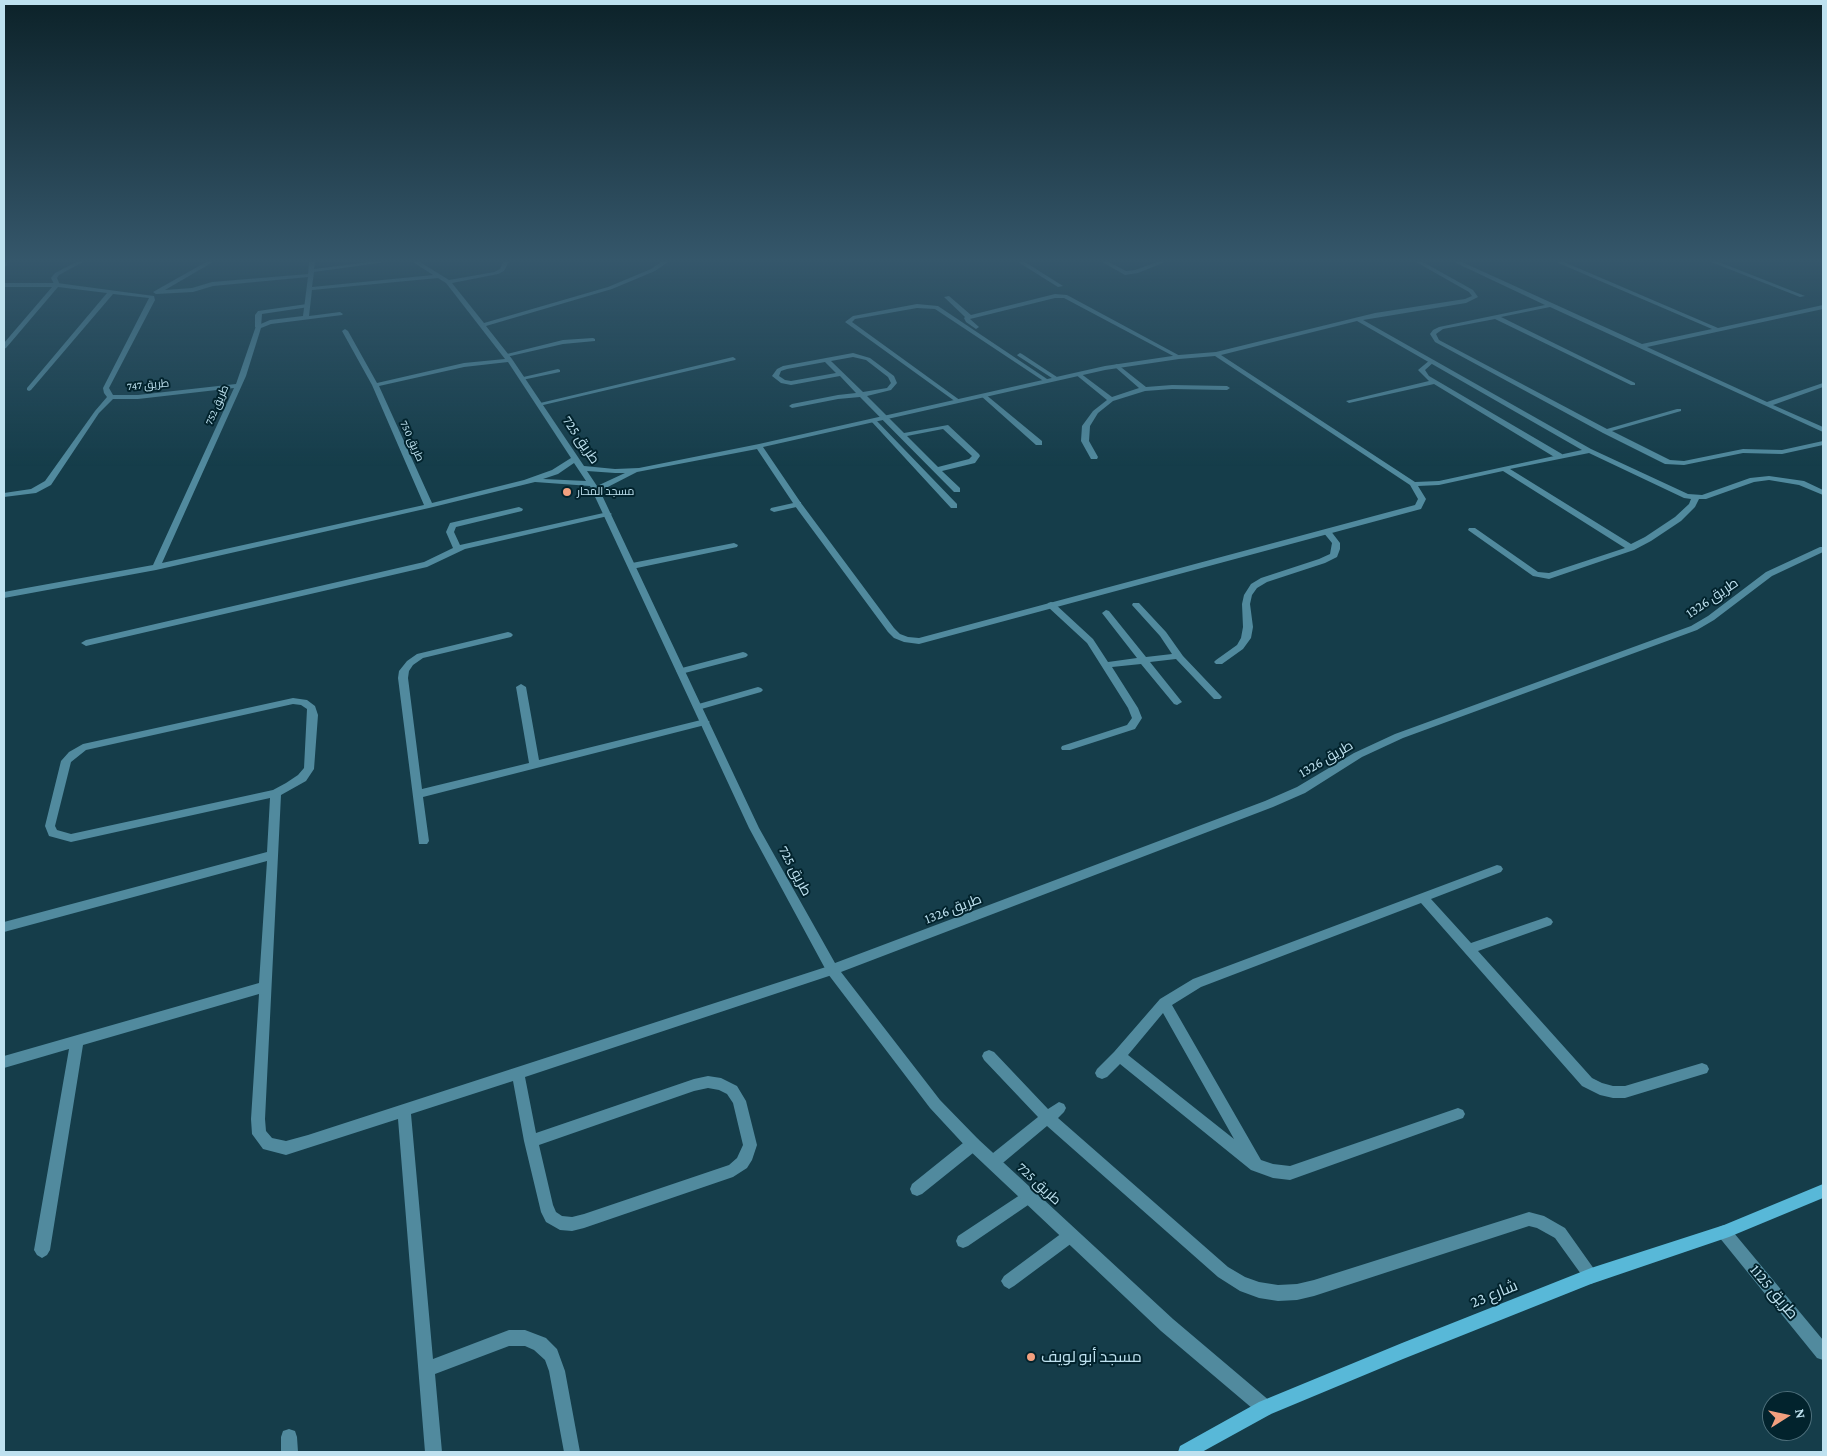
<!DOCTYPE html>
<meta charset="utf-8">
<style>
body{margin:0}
#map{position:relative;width:1827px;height:1456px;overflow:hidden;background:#153d4a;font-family:"Crimson Pro",serif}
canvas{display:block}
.frame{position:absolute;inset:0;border:5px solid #bee1ef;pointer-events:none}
.north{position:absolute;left:1762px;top:1391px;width:50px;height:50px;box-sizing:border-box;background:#02232d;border:1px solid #4d6f7b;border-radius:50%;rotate:80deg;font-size:14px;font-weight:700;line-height:20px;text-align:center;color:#bee1ef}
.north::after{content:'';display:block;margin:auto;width:18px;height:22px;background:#f2a07f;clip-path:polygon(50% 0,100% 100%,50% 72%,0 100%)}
</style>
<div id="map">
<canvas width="1827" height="1456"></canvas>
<div class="frame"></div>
<div class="north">N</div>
</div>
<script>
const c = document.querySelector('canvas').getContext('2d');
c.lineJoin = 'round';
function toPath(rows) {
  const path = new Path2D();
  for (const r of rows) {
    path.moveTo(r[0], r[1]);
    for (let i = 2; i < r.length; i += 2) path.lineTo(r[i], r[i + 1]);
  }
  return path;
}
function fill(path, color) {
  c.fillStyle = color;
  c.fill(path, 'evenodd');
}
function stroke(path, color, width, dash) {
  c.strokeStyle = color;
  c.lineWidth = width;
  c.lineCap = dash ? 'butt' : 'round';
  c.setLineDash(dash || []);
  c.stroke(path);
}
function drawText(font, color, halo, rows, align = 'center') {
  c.font = font + ' "Crimson Pro",Cairo,serif';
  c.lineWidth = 4;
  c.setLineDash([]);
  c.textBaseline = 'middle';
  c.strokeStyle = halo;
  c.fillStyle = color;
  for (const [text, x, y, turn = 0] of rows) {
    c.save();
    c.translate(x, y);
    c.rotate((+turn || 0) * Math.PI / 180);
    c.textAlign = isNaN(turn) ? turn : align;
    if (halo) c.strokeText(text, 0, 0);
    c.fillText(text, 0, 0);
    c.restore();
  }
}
fill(toPath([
 [76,262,83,262,59,275,57,278,60,285,55,286,51,278,55,273,76,262],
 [1018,262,1025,262,1063,286,1058,287,1018,262],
 [1102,262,1109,262,1126,271,1135,270,1157,262,1165,262,1138,273,1125,275,1102,262],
 [1454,262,1462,262,1642,344,1712,329,1556,262,1564,262,1718,328,1823,305,1823,309,1647,347,1767,402,1823,383,1823,387,1773,405,1823,427,1823,432,1550,307,1501,317,1635,383,1635,385,1631,385,1495,319,1443,329,1436,334,1439,340,1607,429,1677,409,1681,409,1681,411,1612,431,1670,460,1684,461,1743,449,1782,450,1823,441,1823,445,1782,454,1743,453,1684,465,1665,464,1603,433,1435,342,1430,334,1433,330,1439,327,1545,305,1454,262],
 [1711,262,1719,262,1805,296,1800,297,1711,262],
 [1055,294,1067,295,1182,357,1177,358,1064,298,1055,298,970,319,979,327,976,329,966,322,964,318,965,317,944,297,949,296,971,315,1055,294],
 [307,304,309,305,309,307,262,314,261,327,258,329,255,327,255,315,258,311,307,304],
 [917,304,938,306,1050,381,1045,382,935,309,917,308,855,319,852,322,961,401,956,402,845,322,853,316,917,304],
 [593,338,595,339,595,341,563,344,506,357,503,355,563,340,593,338],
 [853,353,870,358,894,376,897,383,891,390,867,396,904,433,948,425,979,454,980,456,975,463,942,471,960,488,960,492,954,492,860,397,838,399,792,408,789,406,792,404,838,395,856,393,840,376,791,385,781,383,772,376,777,369,783,366,853,353],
 [853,357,866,360,888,377,891,383,887,388,863,392,831,361,853,357],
 [825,362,836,373,791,381,785,380,779,376,781,371,787,369,825,362],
 [943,429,972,456,969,459,938,467,907,436,943,429],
 [1020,353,1022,354,1060,379,1055,380,1018,356,1017,355,1020,353],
 [733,357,736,359,735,360,539,406,536,404,733,357],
 [1430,360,1435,361,1425,370,1429,376,1562,454,1562,458,1556,458,1434,384,1349,403,1346,401,1429,381,1418,370,1430,360],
 [1117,364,1146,387,1172,385,1227,386,1230,388,1227,390,1172,389,1145,391,1113,401,1098,413,1090,426,1089,441,1098,457,1097,459,1091,459,1081,441,1082,426,1093,411,1107,400,1075,374,1080,373,1112,397,1139,388,1115,367,1115,365,1117,364],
 [558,369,560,370,560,372,522,380,519,378,558,369],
 [981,394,985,394,1042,441,1042,445,1036,445,981,396,981,394],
 [871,419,875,419,957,504,957,508,951,508,871,421,871,419],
 [798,502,801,502,801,506,774,512,770,510,771,508,798,502],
 [519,507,523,509,522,511,456,527,454,532,460,545,608,512,612,514,608,516,465,549,427,567,86,646,81,643,86,640,424,562,453,548,446,532,450,523,519,507],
 [1324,530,1330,530,1340,543,1340,549,1337,557,1325,563,1267,582,1257,588,1252,595,1250,604,1253,627,1251,638,1243,649,1222,664,1216,664,1214,662,1216,660,1237,645,1241,638,1243,627,1242,604,1244,595,1251,584,1261,578,1319,559,1330,554,1332,543,1323,532,1324,530],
 [734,543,738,545,737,547,632,569,628,566,632,563,734,543],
 [1051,602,1054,603,1093,639,1108,662,1137,658,1102,613,1106,610,1109,611,1146,657,1172,654,1160,636,1132,605,1133,603,1139,603,1166,632,1183,656,1222,697,1220,699,1214,699,1176,659,1150,662,1182,702,1177,705,1174,704,1141,664,1112,667,1138,708,1142,718,1135,729,1070,750,1062,750,1061,748,1062,746,1127,725,1132,718,1128,708,1087,643,1048,607,1047,605,1048,603,1051,602],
 [508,632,511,633,513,635,511,637,423,658,413,665,409,671,408,678,422,789,529,763,516,687,521,684,526,687,539,760,705,719,710,722,705,725,423,797,429,841,427,844,419,844,398,678,399,671,407,661,417,654,508,632],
 [743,652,746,653,748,655,746,657,681,674,676,671,678,669,743,652],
 [758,687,761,688,763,690,761,692,698,710,693,707,695,705,758,687],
 [293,698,307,700,315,706,318,715,314,769,306,781,281,795,265,1119,266,1131,272,1138,286,1141,308,1135,832,965,836,966,838,970,836,974,832,975,525,1077,536,1133,694,1079,708,1076,721,1078,737,1086,746,1101,757,1145,752,1160,747,1168,733,1177,584,1228,572,1231,560,1230,546,1222,541,1212,524,1141,513,1081,411,1114,433,1359,509,1330,525,1330,546,1338,557,1349,565,1371,580,1452,564,1452,549,1371,545,1360,534,1350,525,1346,509,1346,435,1374,442,1452,425,1452,398,1119,286,1155,263,1149,252,1134,251,1119,259,994,83,1045,50,1250,47,1255,42,1258,37,1255,34,1250,69,1049,4,1068,4,1056,259,983,267,861,4,932,4,922,267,852,270,798,71,842,49,836,45,826,61,761,69,752,83,744,293,698],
 [293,704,301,705,307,709,304,768,298,775,286,783,273,790,71,834,57,830,55,826,71,762,86,750,293,704],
 [708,1088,719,1090,727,1094,733,1103,743,1145,737,1158,729,1165,584,1214,572,1217,562,1216,556,1212,553,1205,539,1145,694,1091,708,1088],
 [1497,865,1501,866,1503,869,1501,872,1431,899,1471,943,1547,917,1551,919,1553,922,1551,925,1478,951,1592,1078,1602,1083,1613,1086,1625,1086,1702,1063,1707,1065,1709,1069,1707,1073,1625,1098,1613,1098,1600,1095,1582,1086,1421,903,1201,987,1172,1005,1261,1160,1273,1164,1290,1166,1458,1108,1463,1110,1465,1114,1463,1118,1290,1180,1273,1178,1251,1170,1120,1064,1107,1077,1102,1079,1097,1077,1095,1073,1097,1069,1114,1052,1160,999,1193,979,1497,865],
 [1163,1013,1234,1139,1128,1055,1163,1013],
 [989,1050,994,1052,1048,1109,1059,1102,1064,1104,1066,1108,1064,1112,1058,1118,1228,1267,1245,1277,1259,1282,1278,1285,1297,1284,1314,1280,1529,1212,1544,1216,1565,1228,1599,1276,1596,1281,1591,1284,1586,1281,1555,1238,1537,1228,1529,1226,1314,1296,1297,1300,1278,1301,1259,1298,1240,1291,1218,1277,1047,1126,998,1167,993,1169,988,1167,986,1162,988,1157,1038,1117,984,1060,982,1056,984,1052,989,1050],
 [973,1137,978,1139,980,1144,978,1149,922,1194,917,1196,912,1194,910,1189,912,1184,968,1139,973,1137],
 [1029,1189,1034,1191,1036,1196,1034,1201,968,1246,963,1248,958,1246,956,1241,958,1236,1029,1189],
 [1071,1228,1076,1230,1078,1235,1076,1240,1014,1286,1009,1289,1004,1286,1001,1281,1004,1276,1066,1230,1071,1228],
 [289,1429,295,1431,297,1437,298,1452,281,1452,281,1437,283,1431,289,1429]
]), '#518a9e');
fill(toPath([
 [206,262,213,262,165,290,192,288,212,282,308,274,309,262,315,262,314,269,369,262,386,262,314,272,312,287,433,275,413,262,420,262,449,280,494,272,500,269,503,262,509,262,504,271,498,274,452,283,484,323,608,287,651,269,661,262,668,262,655,271,612,289,486,326,512,359,584,466,615,469,639,468,759,444,1105,366,1179,355,1216,352,1375,313,1465,299,1472,296,1469,292,1416,262,1423,262,1473,290,1478,297,1466,303,1363,320,1591,449,1688,494,1702,495,1750,478,1769,476,1804,481,1823,490,1823,495,1799,485,1769,480,1754,482,1706,499,1699,499,1695,507,1681,521,1651,541,1634,550,1549,579,1533,576,1468,530,1469,528,1475,528,1538,572,1549,573,1625,548,1503,471,1439,485,1418,486,1426,499,1421,509,919,644,904,642,894,638,888,632,795,506,757,449,637,472,600,491,759,828,835,963,1265,801,1297,787,1354,753,1395,734,1691,626,1708,616,1766,572,1820,547,1823,547,1823,552,1772,576,1714,620,1697,630,1403,738,1362,757,1305,793,1273,807,841,972,940,1100,978,1139,1173,1319,1271,1402,1273,1408,1271,1414,1265,1416,1259,1414,1161,1331,968,1149,930,1108,828,974,749,828,590,486,535,482,429,508,156,570,4,598,4,592,153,565,234,388,138,399,113,399,99,413,51,485,36,493,4,497,4,493,31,489,45,481,95,411,107,397,104,393,103,388,149,298,113,294,31,390,29,391,27,390,27,388,107,293,58,287,6,348,4,349,4,343,52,287,4,287,4,283,57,283,154,296,155,300,109,388,113,395,138,395,236,384,256,326,270,320,303,316,308,277,213,286,193,292,156,294,153,292,206,262],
 [438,278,446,283,505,359,464,363,377,383,348,331,345,329,342,331,372,385,424,505,162,563,246,376,261,328,271,324,342,315,343,314,340,312,309,316,312,290,438,278],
 [1357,321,1582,450,1439,481,1415,482,1221,355,1357,321],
 [1215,356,1410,485,1418,499,1415,505,919,638,908,637,900,634,894,628,801,503,763,447,1105,370,1179,359,1215,356],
 [508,362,571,458,552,470,524,480,432,503,379,386,464,367,508,362],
 [1589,453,1684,498,1691,499,1689,504,1675,517,1645,537,1631,544,1510,469,1589,453],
 [574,463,586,481,543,479,558,474,574,463],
 [587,471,615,473,625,473,597,486,587,471],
 [1724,1225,1729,1227,1823,1340,1823,1360,1817,1358,1719,1237,1717,1232,1719,1227,1724,1225]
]), '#518a9e');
fill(toPath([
 [4,262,8,262,6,266,4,267,4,262],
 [1823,1184,1823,1198,1729,1237,1591,1284,1403,1359,1271,1414,1202,1452,1178,1452,1180,1446,1259,1402,1402,1343,1591,1268,1724,1225,1823,1184]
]), '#58b8d8');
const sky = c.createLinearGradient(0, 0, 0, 466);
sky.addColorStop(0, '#0c2229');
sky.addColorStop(0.56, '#35576b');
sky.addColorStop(1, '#35576b00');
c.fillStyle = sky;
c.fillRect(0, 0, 1827, 466);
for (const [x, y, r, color] of [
 [567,492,5,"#f2a07f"],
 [1031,1357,5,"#f2a07f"]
]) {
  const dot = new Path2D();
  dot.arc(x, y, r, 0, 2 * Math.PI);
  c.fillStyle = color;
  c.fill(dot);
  stroke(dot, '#02232d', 2);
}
drawText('11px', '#bee1ef', '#02232d', [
 ["طريق 747",148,385,-5],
 ["طريق 752",217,405,-66],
 ["طريق 750",412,441,66]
]);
drawText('11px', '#bee1ef', '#02232d', [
 ["مسجد المحار",577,492]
], 'left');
drawText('14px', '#bee1ef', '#02232d', [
 ["طريق 725",581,440,56],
 ["طريق 1326",1712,598,-34],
 ["طريق 1326",1326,759,-30],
 ["طريق 725",795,871,62],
 ["طريق 1326",953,909,-21],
 ["طريق 725",1039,1184,43]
]);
drawText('16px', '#bee1ef', '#02232d', [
 ["طريق 1125",1774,1292,50],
 ["شارع 23",1494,1294,-22]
]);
drawText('16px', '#bee1ef', '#02232d', [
 ["مسجد أبو لويف",1041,1357]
], 'left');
</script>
